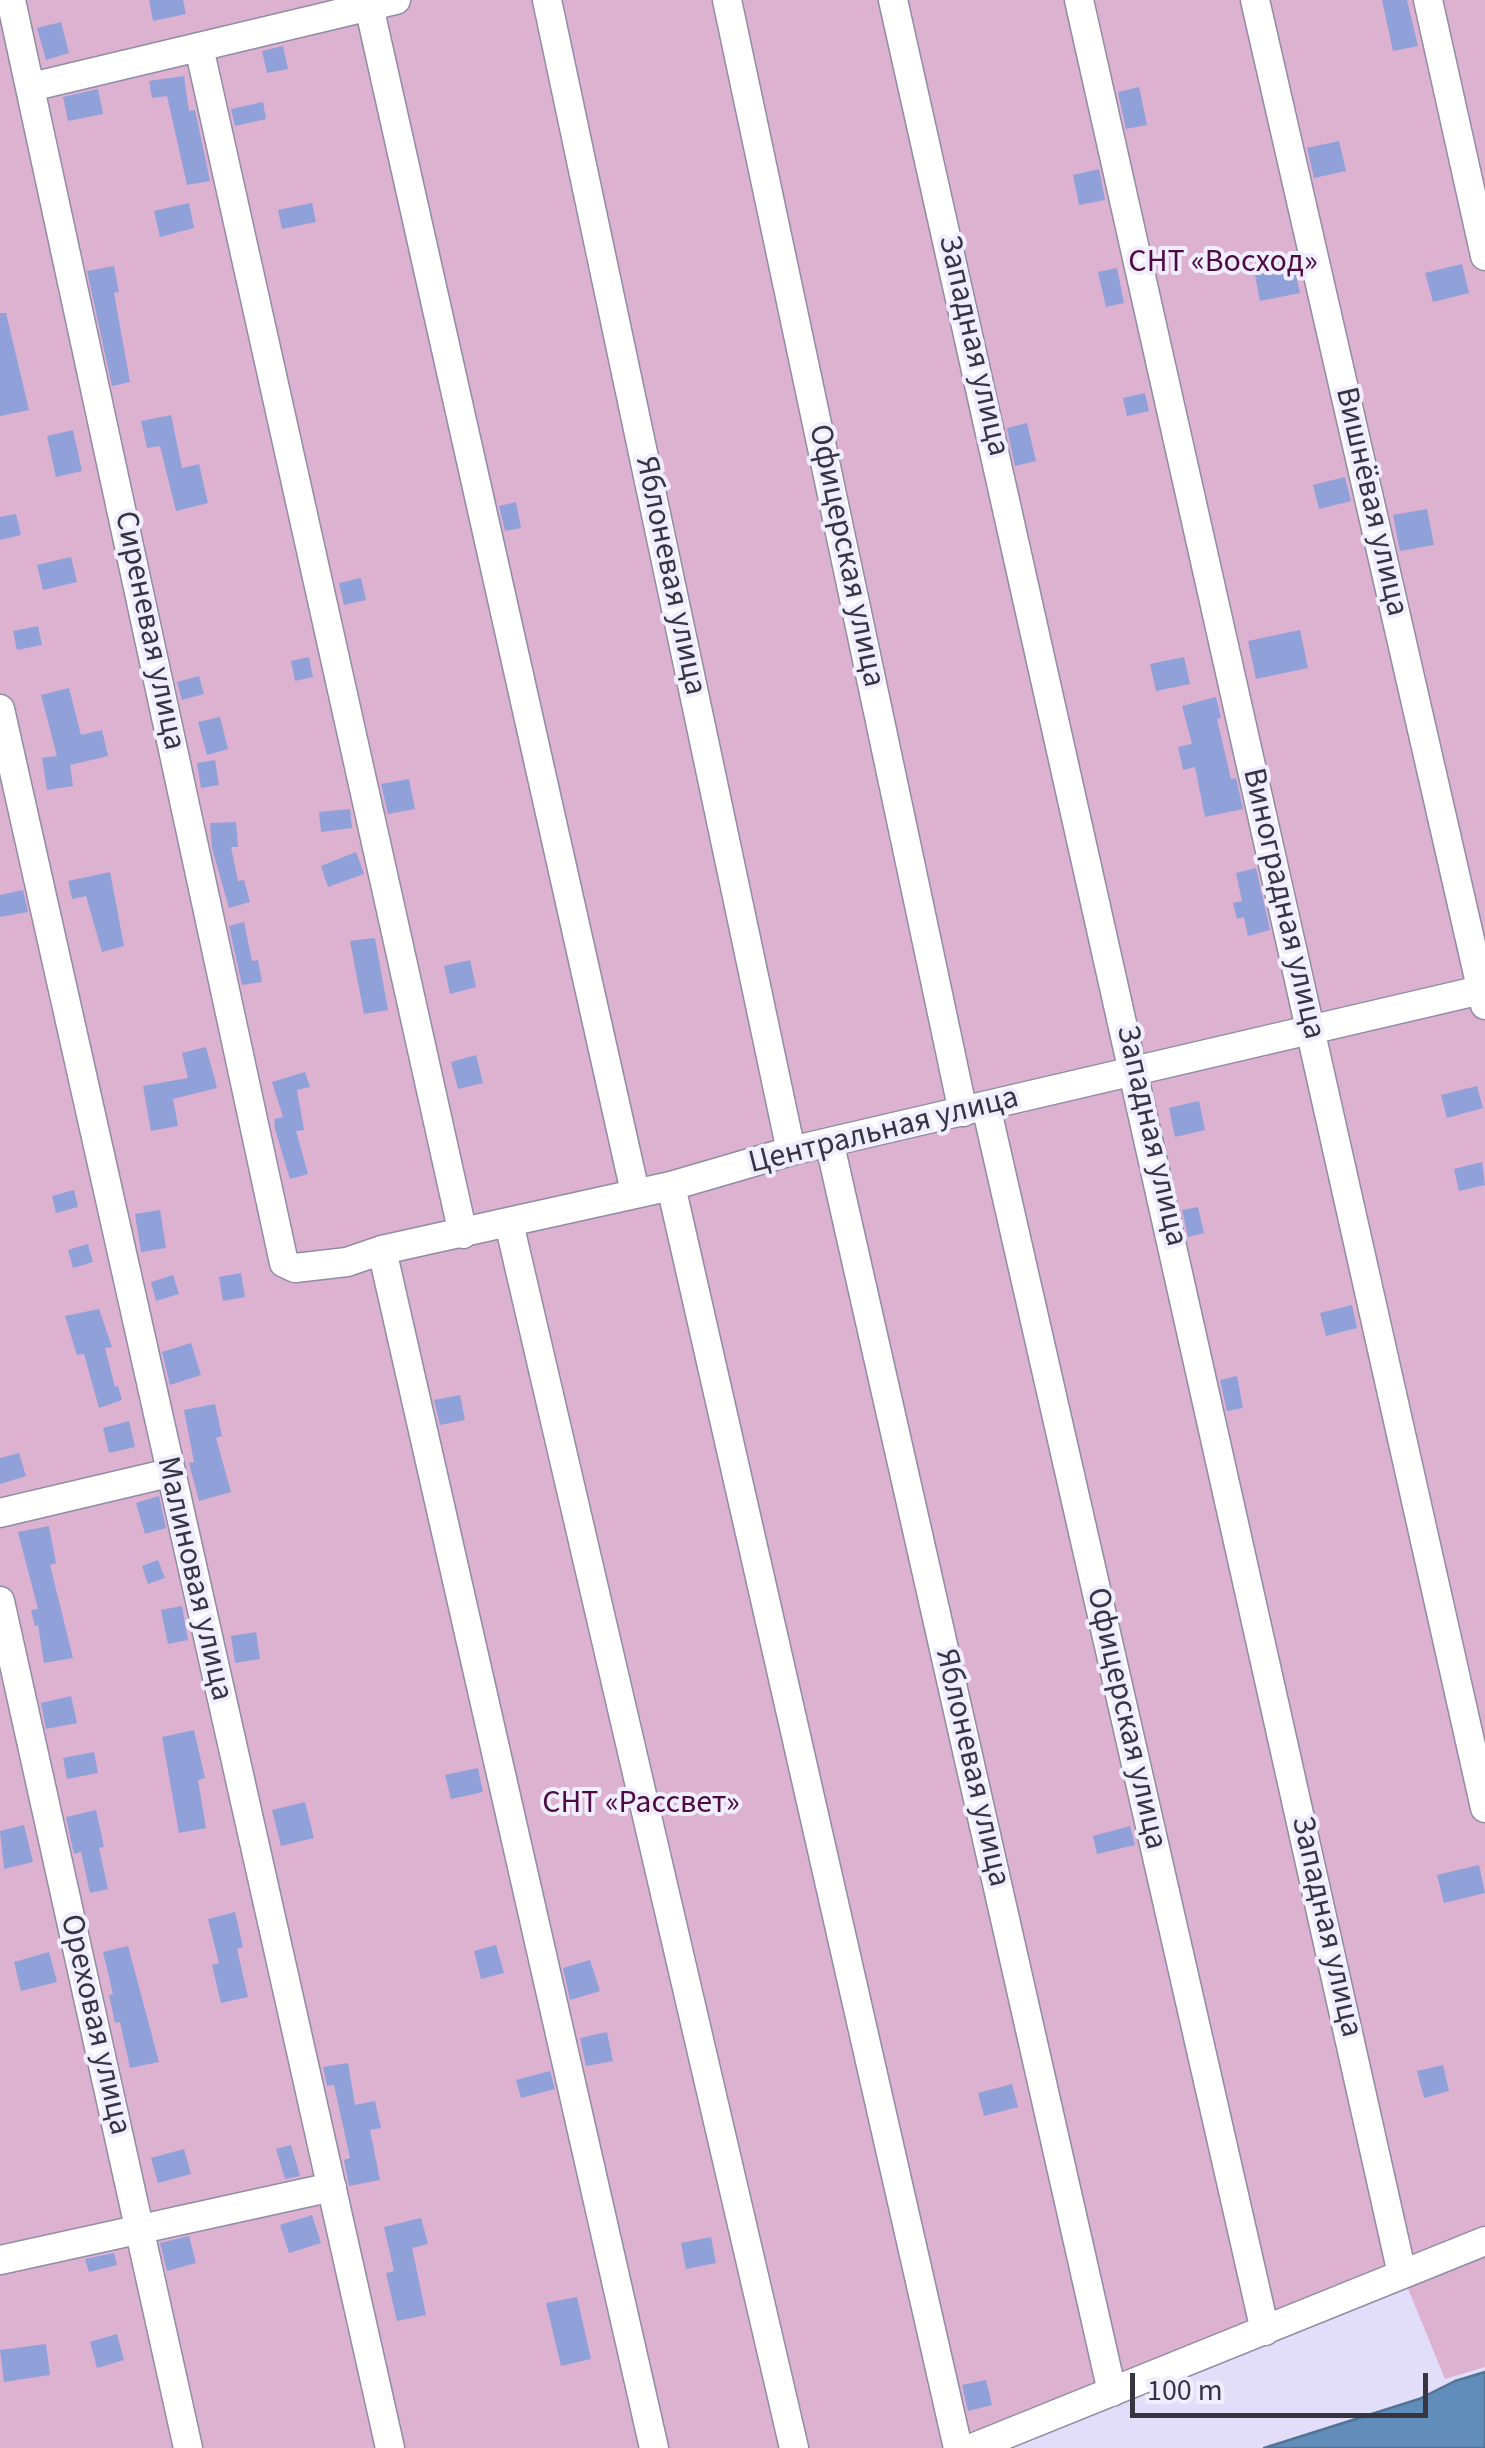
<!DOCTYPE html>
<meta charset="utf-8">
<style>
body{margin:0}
#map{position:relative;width:1485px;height:2448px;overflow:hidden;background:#e2defa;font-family:"Source Sans 3",sans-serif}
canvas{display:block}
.scale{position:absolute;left:1130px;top:2373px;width:298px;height:45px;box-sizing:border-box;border:5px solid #373540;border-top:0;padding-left:12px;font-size:30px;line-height:35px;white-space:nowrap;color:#373540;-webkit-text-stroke:8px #efedfe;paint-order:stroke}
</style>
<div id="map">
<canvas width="1485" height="2448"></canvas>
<div class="scale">100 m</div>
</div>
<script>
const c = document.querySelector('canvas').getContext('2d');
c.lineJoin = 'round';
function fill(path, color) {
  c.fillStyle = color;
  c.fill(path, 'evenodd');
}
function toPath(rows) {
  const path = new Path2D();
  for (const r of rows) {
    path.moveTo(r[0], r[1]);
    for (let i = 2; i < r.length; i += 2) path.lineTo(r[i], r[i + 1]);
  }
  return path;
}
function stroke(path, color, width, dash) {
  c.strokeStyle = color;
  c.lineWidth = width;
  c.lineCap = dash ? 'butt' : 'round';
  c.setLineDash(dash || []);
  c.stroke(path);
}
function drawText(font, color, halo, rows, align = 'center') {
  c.font = font + ' "Source Sans 3",sans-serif';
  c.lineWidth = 8;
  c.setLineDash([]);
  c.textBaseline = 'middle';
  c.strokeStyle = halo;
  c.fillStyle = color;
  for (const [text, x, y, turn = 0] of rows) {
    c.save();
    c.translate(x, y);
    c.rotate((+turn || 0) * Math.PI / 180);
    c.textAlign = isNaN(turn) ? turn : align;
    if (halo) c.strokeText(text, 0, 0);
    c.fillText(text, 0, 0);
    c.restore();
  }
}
fill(toPath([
 [0,0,1485,0,1485,2367,1445,2379,1402,2274,972,2448,0,2448]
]), '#ddb1d0');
const water = toPath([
 [1485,2372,1485,2448,1264,2448,1419,2399,1455,2381,1485,2372]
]);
fill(water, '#608dba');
stroke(water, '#547395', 2.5);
fill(toPath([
 [149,0,183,0,186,14,153,21],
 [1382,0,1407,0,1418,46,1393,51],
 [61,22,69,53,46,60,37,28],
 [283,46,288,69,267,73,262,51],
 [184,76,189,111,195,110,210,181,187,185,167,96,152,98,149,81],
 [1139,87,1147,125,1126,129,1118,92],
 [98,89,103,114,68,121,63,97],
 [263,102,266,119,235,126,231,109],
 [1339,141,1346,171,1314,178,1307,148],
 [1099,169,1105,200,1079,205,1073,175],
 [189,203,194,228,160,237,154,211],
 [312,203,316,222,282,229,278,210],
 [1292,257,1300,293,1260,301,1253,265],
 [1462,264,1469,293,1433,302,1425,273],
 [114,266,119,292,114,293,130,382,112,386,87,271],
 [1117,268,1124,303,1106,307,1098,272],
 [0,313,6,313,29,410,0,416],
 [1145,393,1149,411,1127,416,1123,398],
 [171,415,182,468,199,464,208,503,176,511,160,446,147,448,141,421],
 [1027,423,1036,461,1015,466,1007,428],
 [73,430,82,471,56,477,47,436],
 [1345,477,1351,501,1319,509,1313,485],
 [516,502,521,528,505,531,499,506],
 [1427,509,1434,545,1400,551,1393,515],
 [16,514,21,535,0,540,0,517],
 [71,557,77,582,43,590,37,565],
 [361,578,366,600,344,605,339,583],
 [38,626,42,645,17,650,13,631],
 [1300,630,1308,668,1256,679,1248,641],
 [309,657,313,677,295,681,291,661],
 [1184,657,1190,684,1156,691,1150,664],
 [199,676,204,694,182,700,177,682],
 [69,688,81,735,102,730,108,756,70,765,73,786,47,790,42,758,57,756,41,695],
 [1216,697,1221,718,1217,719,1231,779,1236,778,1243,809,1205,817,1195,767,1183,770,1178,747,1192,744,1182,706],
 [220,717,228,749,207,755,198,722],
 [215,760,219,785,201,788,197,763],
 [409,779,415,809,388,814,381,784],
 [350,809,352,828,321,832,319,812],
 [236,822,238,847,231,847,238,881,244,880,250,902,229,908,212,848,210,823],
 [356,852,364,874,328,887,321,866],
 [1256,868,1270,930,1248,936,1244,917,1237,919,1233,903,1242,901,1236,873],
 [110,872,124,946,102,952,86,896,72,899,68,881],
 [23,890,28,912,0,917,0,895],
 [244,922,252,961,258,960,262,982,242,985,229,926],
 [375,938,388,1010,364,1014,350,941],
 [470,960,476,987,450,994,444,966],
 [206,1047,217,1088,173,1099,178,1126,151,1131,143,1086,188,1078,182,1053],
 [476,1055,483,1083,458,1089,451,1062],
 [305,1072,310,1087,297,1090,304,1130,296,1131,308,1174,290,1179,275,1129,274,1119,283,1117,272,1082],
 [1477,1086,1483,1108,1447,1118,1441,1095],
 [1199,1101,1205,1130,1175,1137,1169,1108],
 [1482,1162,1485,1185,1459,1191,1454,1169],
 [74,1190,78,1207,56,1213,52,1196],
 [1198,1207,1204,1233,1188,1237,1182,1210],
 [160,1210,166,1248,141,1252,135,1214],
 [88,1244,93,1262,73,1268,68,1250],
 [241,1273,245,1297,223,1301,219,1277],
 [173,1275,179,1294,156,1301,151,1282],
 [1352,1305,1357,1328,1326,1336,1320,1313],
 [99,1309,112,1347,105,1348,115,1387,118,1386,122,1400,99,1408,84,1354,77,1355,65,1316],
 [191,1343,201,1375,170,1385,162,1352],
 [1237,1376,1243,1408,1227,1411,1220,1380],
 [460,1395,465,1420,440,1425,434,1400],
 [215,1404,222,1436,216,1438,231,1492,199,1501,189,1463,194,1462,184,1410],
 [129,1421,135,1447,109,1453,103,1428],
 [19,1453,26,1476,0,1484,0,1458],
 [159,1496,166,1528,145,1534,136,1503],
 [49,1526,56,1563,50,1565,73,1658,44,1663,38,1625,35,1626,31,1610,38,1609,18,1532],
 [158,1560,165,1578,148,1584,142,1566],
 [182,1606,188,1640,168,1644,161,1610],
 [256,1632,260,1659,235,1663,231,1636],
 [71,1696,77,1723,46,1729,41,1703],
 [194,1730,205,1778,198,1780,206,1828,179,1833,162,1737],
 [94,1752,98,1773,67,1779,63,1758],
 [478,1768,483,1792,451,1799,445,1775],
 [305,1802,314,1838,281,1846,272,1810],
 [96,1810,104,1847,99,1848,108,1889,90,1893,81,1852,74,1854,66,1817],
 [24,1825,33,1862,4,1869,0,1831],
 [1130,1826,1135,1845,1097,1854,1093,1836],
 [1479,1865,1485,1893,1444,1903,1437,1875],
 [235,1912,243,1947,237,1949,248,1997,221,2003,212,1965,219,1963,208,1919],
 [496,1945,504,1973,481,1979,474,1951],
 [128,1946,159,2062,130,2068,120,2022,115,2023,109,1995,113,1994,103,1952],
 [49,1952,57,1982,21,1991,14,1962],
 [590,1960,600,1991,570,2000,563,1968],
 [607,2032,613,2061,586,2066,580,2038],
 [348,2063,355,2105,375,2101,381,2128,370,2130,380,2180,349,2186,344,2160,350,2158,334,2085,327,2086,323,2067],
 [1443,2065,1449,2091,1424,2098,1417,2071],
 [550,2071,555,2089,521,2098,516,2080],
 [1012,2084,1018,2107,984,2116,978,2093],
 [291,2145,300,2176,285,2179,276,2149],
 [184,2149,191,2174,158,2183,151,2158],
 [312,2215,321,2243,289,2253,280,2225],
 [421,2218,428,2244,412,2248,426,2315,397,2321,386,2273,394,2271,384,2227],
 [189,2236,196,2263,167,2271,160,2243],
 [711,2237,716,2263,686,2269,681,2243],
 [114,2253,117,2265,89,2272,85,2259],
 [577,2297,591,2359,561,2366,546,2303],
 [117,2334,124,2360,97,2368,90,2342],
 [46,2344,50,2375,4,2382,0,2350],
 [986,2380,992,2405,968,2411,962,2385]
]), '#90a1d9');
const minor = toPath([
 [11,0,284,1263,295,1268,347,1262,382,1250,671,1186,791,1151,1485,989],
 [547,0,791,1151],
 [727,0,963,1112],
 [893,0,1402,2274],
 [1079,0,1485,1808],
 [1255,0,1485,1005],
 [1428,0,1485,256],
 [369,6,635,1192],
 [199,47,463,1234],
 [31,87,396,0],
 [0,709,390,2448],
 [986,1106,1265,2331],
 [830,1145,1112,2392],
 [671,1186,958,2448],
 [509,1223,794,2448],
 [382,1250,654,2448],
 [0,1513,169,1473],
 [0,1601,188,2448],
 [0,2260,332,2187],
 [972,2448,1485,2241]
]);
stroke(minor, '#908ca6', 31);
stroke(minor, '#fff', 28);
drawText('32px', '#4d0b41', '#efedfe', [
 ["СНТ «Восход»",1223,264],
 ["СНТ «Рассвет»",641,1805]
]);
drawText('32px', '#373540', '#efedfe', [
 ["Западная улица",972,346,77],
 ["Вишнёвая улица",1370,502,77],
 ["Офицерская улица",845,556,78],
 ["Яблоневая улица",669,576,78],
 ["Сиреневая улица",148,631,78],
 ["Виноградная улица",1282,904,77],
 ["Центральная улица",884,1132,-14],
 ["Западная улица",1150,1136,77],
 ["Малиновая улица",193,1579,77],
 ["Офицерская улица",1125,1719,77],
 ["Яблоневая улица",971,1768,77],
 ["Западная улица",1325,1927,77],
 ["Ореховая улица",94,2025,77]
]);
</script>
